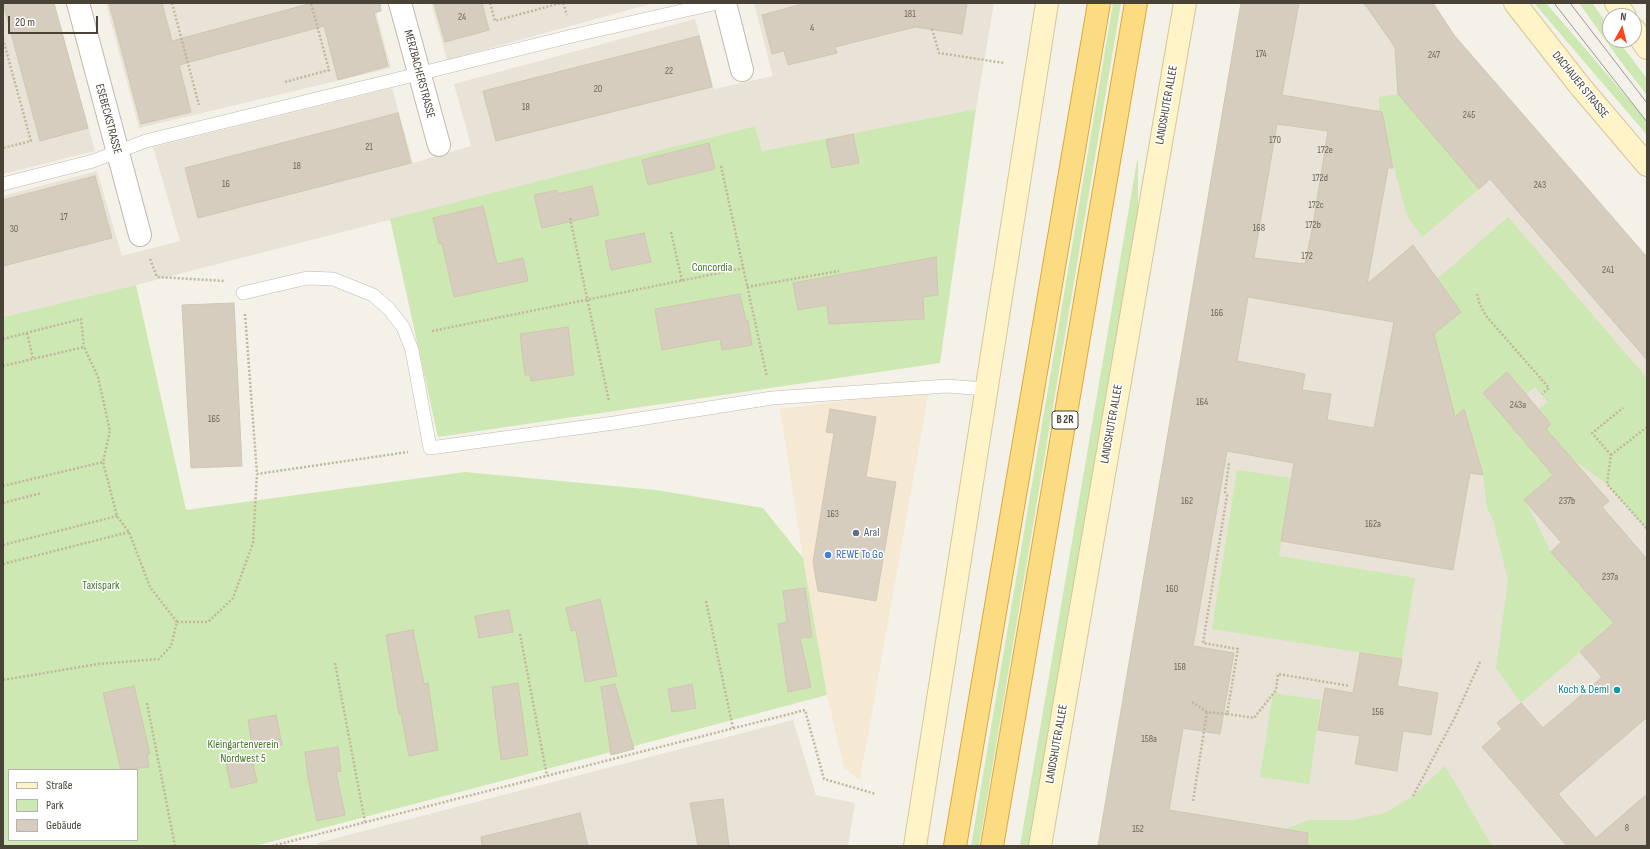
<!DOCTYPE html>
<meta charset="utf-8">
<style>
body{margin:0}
#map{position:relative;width:1650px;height:849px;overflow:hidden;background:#f4f1e8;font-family:"Sofia Sans Condensed",sans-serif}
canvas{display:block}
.frame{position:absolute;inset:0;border:4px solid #484237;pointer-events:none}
.legend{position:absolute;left:8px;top:769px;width:130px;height:72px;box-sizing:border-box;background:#fff;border:1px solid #b6b3af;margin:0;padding:5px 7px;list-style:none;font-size:12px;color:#484237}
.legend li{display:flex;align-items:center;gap:8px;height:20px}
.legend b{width:20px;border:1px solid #b6b3af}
.north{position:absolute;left:1602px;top:8px;width:40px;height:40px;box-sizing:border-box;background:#fff;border:1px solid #b6b3af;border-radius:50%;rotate:7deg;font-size:11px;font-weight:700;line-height:16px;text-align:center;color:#484237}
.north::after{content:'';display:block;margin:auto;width:14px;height:18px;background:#f8481b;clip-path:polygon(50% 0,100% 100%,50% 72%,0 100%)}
.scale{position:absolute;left:8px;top:16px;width:90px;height:18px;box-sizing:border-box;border:2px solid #484237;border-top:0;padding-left:5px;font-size:12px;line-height:14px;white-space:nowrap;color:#484237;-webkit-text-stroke:3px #fff;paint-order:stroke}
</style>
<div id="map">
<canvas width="1650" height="849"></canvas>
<div class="frame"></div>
<ul class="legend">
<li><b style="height:5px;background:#fef4c8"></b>Straße</li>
<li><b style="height:11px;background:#cde8b2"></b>Park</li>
<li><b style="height:11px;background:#d6cdbe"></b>Gebäude</li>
</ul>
<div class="north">N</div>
<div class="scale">20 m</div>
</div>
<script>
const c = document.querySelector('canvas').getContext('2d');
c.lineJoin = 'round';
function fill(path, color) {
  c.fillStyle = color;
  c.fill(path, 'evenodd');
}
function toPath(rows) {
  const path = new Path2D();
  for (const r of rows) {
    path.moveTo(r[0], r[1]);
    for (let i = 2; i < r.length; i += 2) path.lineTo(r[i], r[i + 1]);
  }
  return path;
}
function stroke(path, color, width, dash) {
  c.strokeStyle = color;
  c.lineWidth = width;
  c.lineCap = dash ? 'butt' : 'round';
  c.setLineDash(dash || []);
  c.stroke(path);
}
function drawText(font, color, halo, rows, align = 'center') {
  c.font = font + ' "Sofia Sans Condensed",sans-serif';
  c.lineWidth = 3;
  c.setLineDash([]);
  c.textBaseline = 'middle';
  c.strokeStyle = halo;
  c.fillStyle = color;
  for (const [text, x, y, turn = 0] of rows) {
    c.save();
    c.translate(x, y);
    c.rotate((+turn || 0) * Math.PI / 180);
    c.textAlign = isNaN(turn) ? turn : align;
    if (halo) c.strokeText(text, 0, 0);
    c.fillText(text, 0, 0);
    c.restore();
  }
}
fill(toPath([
 [3,3,54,3,95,151,3,174],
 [106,3,374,3,391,68,139,128],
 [431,3,654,3,447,60],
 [754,3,994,3,976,109,762,151,755,126,136,285,3,317,3,196,97,171,122,256,180,241,153,147,392,88,413,163,471,146,454,84,695,19,714,89,773,76],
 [1241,3,1433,3,1454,35,1647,257,1647,846,1098,846],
 [793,720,816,795,855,803,848,846,317,846,317,843]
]), '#e8e3d6');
fill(toPath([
 [929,390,860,780,844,768,827,695,803,558,780,409]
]), '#f5e9d4');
fill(toPath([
 [1113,3,1121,3,979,846,971,846],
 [1534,3,1546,3,1647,121,1647,135],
 [1579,3,1592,3,1610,28,1610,40,1618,40,1647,79,1647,95,1624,66],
 [1398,94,1479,189,1422,237,1407,216,1379,112,1379,97],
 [976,109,940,363,438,437,390,219,755,126,762,151],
 [1137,161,1138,161,1138,208,1030,846,1020,846],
 [1508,217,1647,378,1647,529,1607,484,1572,459,1525,500,1551,552,1614,623,1521,703,1496,668,1508,580,1493,520,1487,508,1483,475,1475,445,1454,415,1434,334,1461,312,1437,279],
 [1507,372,1526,394,1535,387,1548,402,1539,409,1551,424,1527,444,1483,393],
 [136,285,186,510,465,472,656,490,763,508,803,558,827,695,255,846,3,846,3,317],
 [9,770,137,770,137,840,9,840],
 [1237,470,1291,478,1279,556,1415,578,1402,659,1212,629],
 [1273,693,1321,700,1309,784,1260,777],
 [1445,766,1492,846,1282,846,1285,829,1309,820,1352,820,1385,813,1413,796]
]), '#cde8b2');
const building = toPath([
 [3,3,54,3,88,128,40,141,3,3],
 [109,3,162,3,172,41,312,3,380,3,381,11,374,13,388,66,338,80,324,26,179,65,191,112,141,124,109,3],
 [434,3,482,3,489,30,445,42,434,3],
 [806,3,967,3,962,34,915,27,835,47,837,53,788,65,784,51,772,54,762,15,806,3],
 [1241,3,1299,3,1282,95,1382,112,1393,168,1388,168,1367,284,1413,245,1461,312,1434,334,1455,417,1464,409,1483,475,1470,473,1453,570,1281,541,1294,463,1227,451,1193,646,1234,653,1220,734,1183,728,1169,810,1308,833,1307,846,1098,846,1241,3],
 [1277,124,1328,131,1313,225,1305,264,1254,258,1277,124],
 [1248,297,1394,322,1374,428,1327,420,1331,394,1302,390,1305,374,1237,361,1248,297],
 [1364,3,1433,3,1454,35,1647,257,1647,360,1490,179,1479,189,1398,94,1395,47,1364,3],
 [699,36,712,87,496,141,483,91,699,36],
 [398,113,411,163,198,218,185,168,398,113],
 [853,134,859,163,832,168,826,140,853,134],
 [709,143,715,169,648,185,642,160,709,143],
 [95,176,112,238,3,266,3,200,95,176],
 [592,186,599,215,542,228,534,195,557,190,558,194,592,186],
 [483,206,497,264,523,258,528,281,454,297,442,243,439,244,433,218,483,206],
 [644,233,651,262,611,270,605,241,644,233],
 [936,257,938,295,923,297,924,319,829,324,827,305,798,310,793,283,936,257],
 [740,294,746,321,748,320,752,345,722,350,720,339,662,350,655,309,740,294],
 [234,303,242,466,191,468,182,305,234,303],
 [568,327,574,375,531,381,530,375,525,375,520,334,568,327],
 [1507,372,1551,424,1546,429,1609,501,1602,507,1647,559,1647,717,1558,794,1596,838,1647,794,1647,846,1567,846,1482,747,1502,729,1497,723,1521,703,1543,728,1602,677,1580,652,1614,623,1551,552,1561,542,1524,500,1553,475,1483,393,1507,372],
 [830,409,876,417,866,477,896,482,876,601,818,591,813,562,834,433,826,432,830,409],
 [805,588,812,637,800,638,811,687,788,692,778,624,787,622,783,591,805,588],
 [600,599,617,676,585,682,576,630,571,631,566,608,600,599],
 [509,610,513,632,479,638,475,616,509,610],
 [413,630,424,684,428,683,438,750,409,756,401,714,399,715,386,635,413,630],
 [1360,653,1402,659,1397,686,1438,693,1431,735,1403,731,1397,771,1355,764,1360,736,1318,730,1325,688,1353,693,1360,653],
 [518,683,528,755,501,760,492,687,518,683],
 [615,684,634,749,611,755,601,687,615,684],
 [692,684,696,708,672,712,668,689,692,684],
 [134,686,150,754,147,755,149,767,121,770,103,693,134,686],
 [276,715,282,745,253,750,248,720,276,715],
 [338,747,341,771,336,772,345,815,317,821,308,778,305,752,338,747],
 [252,759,257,782,231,788,226,764,252,759],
 [723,799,729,846,698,846,690,803,723,799],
 [580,813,588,846,482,846,481,837,580,813]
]);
fill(building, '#d6cdbe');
stroke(building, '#d0c6b1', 1);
const service = toPath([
 [3,184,93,161,146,141,572,36,717,3],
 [243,293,307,278,333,279,373,295,389,309,403,327,412,350,430,448,614,423,772,398,947,386,986,389]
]);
const minor = toPath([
 [78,3,140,235],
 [400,3,439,145],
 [725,3,742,70]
]);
const secondary = toPath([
 [1515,3,1580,86,1647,165],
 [1616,3,1625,16],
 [1634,29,1647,48],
 [915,846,1047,3],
 [1040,846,1185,3]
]);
const trunk = toPath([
 [955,846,1099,3],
 [992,846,1136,3]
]);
stroke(service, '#c0b9ab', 14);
stroke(minor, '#c0b9ab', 24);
stroke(secondary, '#d4c699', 24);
stroke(trunk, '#dca93a', 24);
stroke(toPath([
 [172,3,199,105],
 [490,3,495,21,561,3],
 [563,3,567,15],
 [932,29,939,53,1004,63],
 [3,39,31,141,3,148],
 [285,82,329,70,311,3],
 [721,166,767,377],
 [570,218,609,401],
 [671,232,682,281],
 [150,259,157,277,225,281],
 [747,287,839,271],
 [1477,294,1480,305,1487,317,1549,388,1542,394],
 [245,314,257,474,408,452],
 [432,331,744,268],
 [27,333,33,358],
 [3,339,81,319,84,347],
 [3,366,84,347,98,377,110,431,103,462,117,516,129,532,150,587,177,622,171,646,159,659,98,664,3,680],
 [1647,427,1611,455,1607,484,1647,529],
 [1611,455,1592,433,1623,408],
 [3,486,103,462],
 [3,503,42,493],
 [3,545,117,516],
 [3,564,129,532],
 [706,601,733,728],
 [177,622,208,622,233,598,253,543,257,474],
 [520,634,547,776],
 [335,663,365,822],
 [1192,702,1207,712],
 [147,703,175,846],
 [1227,714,1254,718,1276,690,1278,674,1350,686],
 [1413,796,1455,717,1481,660],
 [1193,801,1207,712,1227,714,1238,649,1203,643,1227,495,1225,492,1229,463],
 [272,846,805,710,824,779,876,794]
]), '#c1b69c', 2.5, [2, 2]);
stroke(service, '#fff', 13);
stroke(minor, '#fff', 22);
stroke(secondary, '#fef4c8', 22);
stroke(trunk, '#fcdc82', 22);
stroke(toPath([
 [1554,3,1647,122],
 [1570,3,1647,103]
]), '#979797', 1);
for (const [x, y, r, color] of [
 [856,533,4,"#5c6f8a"],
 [828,555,4,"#3f7fe0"],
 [1617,690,4,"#0f9aa8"]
]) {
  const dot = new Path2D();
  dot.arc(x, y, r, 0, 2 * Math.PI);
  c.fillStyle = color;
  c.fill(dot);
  stroke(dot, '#fff', 1.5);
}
drawText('10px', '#6c6559', null, [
 ["181",910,14],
 ["24",462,17],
 ["4",812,28],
 ["174",1261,54],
 ["247",1434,55],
 ["22",669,71],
 ["20",598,89],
 ["18",526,107],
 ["245",1469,115],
 ["170",1275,140],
 ["21",369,147],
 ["172e",1325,150],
 ["18",297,166],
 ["172d",1320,178],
 ["16",226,184],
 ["243",1540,185],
 ["172c",1316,205],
 ["17",64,217],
 ["172b",1313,225],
 ["168",1259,228],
 ["30",14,229],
 ["172",1307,256],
 ["241",1608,270],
 ["166",1217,313],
 ["164",1202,402],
 ["243a",1518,405],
 ["165",214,419],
 ["162",1187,501],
 ["237b",1567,501],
 ["163",833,514],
 ["162a",1373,524],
 ["237a",1610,577],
 ["160",1172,589],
 ["158",1180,667],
 ["156",1378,712],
 ["158a",1149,739],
 ["8",1627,828],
 ["152",1138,829]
]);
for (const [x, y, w] of [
 [1065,420,26]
]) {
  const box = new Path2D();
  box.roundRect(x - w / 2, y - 9, w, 18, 3);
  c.fillStyle = '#fff';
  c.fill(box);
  stroke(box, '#484237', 1);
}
drawText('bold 11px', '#484237', null, [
 ["B 2R",1065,420]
]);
drawText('12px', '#484237', '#fff', [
 ["MERZBACHERSTRASSE",419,74,75],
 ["DACHAUER STRASSE",1580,85,51],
 ["LANDSHUTER ALLEE",1167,105,-80],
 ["ESEBECKSTRASSE",108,119,75],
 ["LANDSHUTER ALLEE",1112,424,-80],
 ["LANDSHUTER ALLEE",1057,744,-80]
]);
drawText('12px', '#44792a', '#fff', [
 ["Concordia",712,268],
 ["Taxispark",101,586],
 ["Kleingartenverein",243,745],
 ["Nordwest 5",243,759]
]);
drawText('12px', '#4e5e75', '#fff', [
 ["Aral",864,533]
], 'left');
drawText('12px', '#366cbe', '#fff', [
 ["REWE To Go",836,555]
], 'left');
drawText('12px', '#0d838f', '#fff', [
 ["Koch & Deml",1609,690]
], 'right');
</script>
